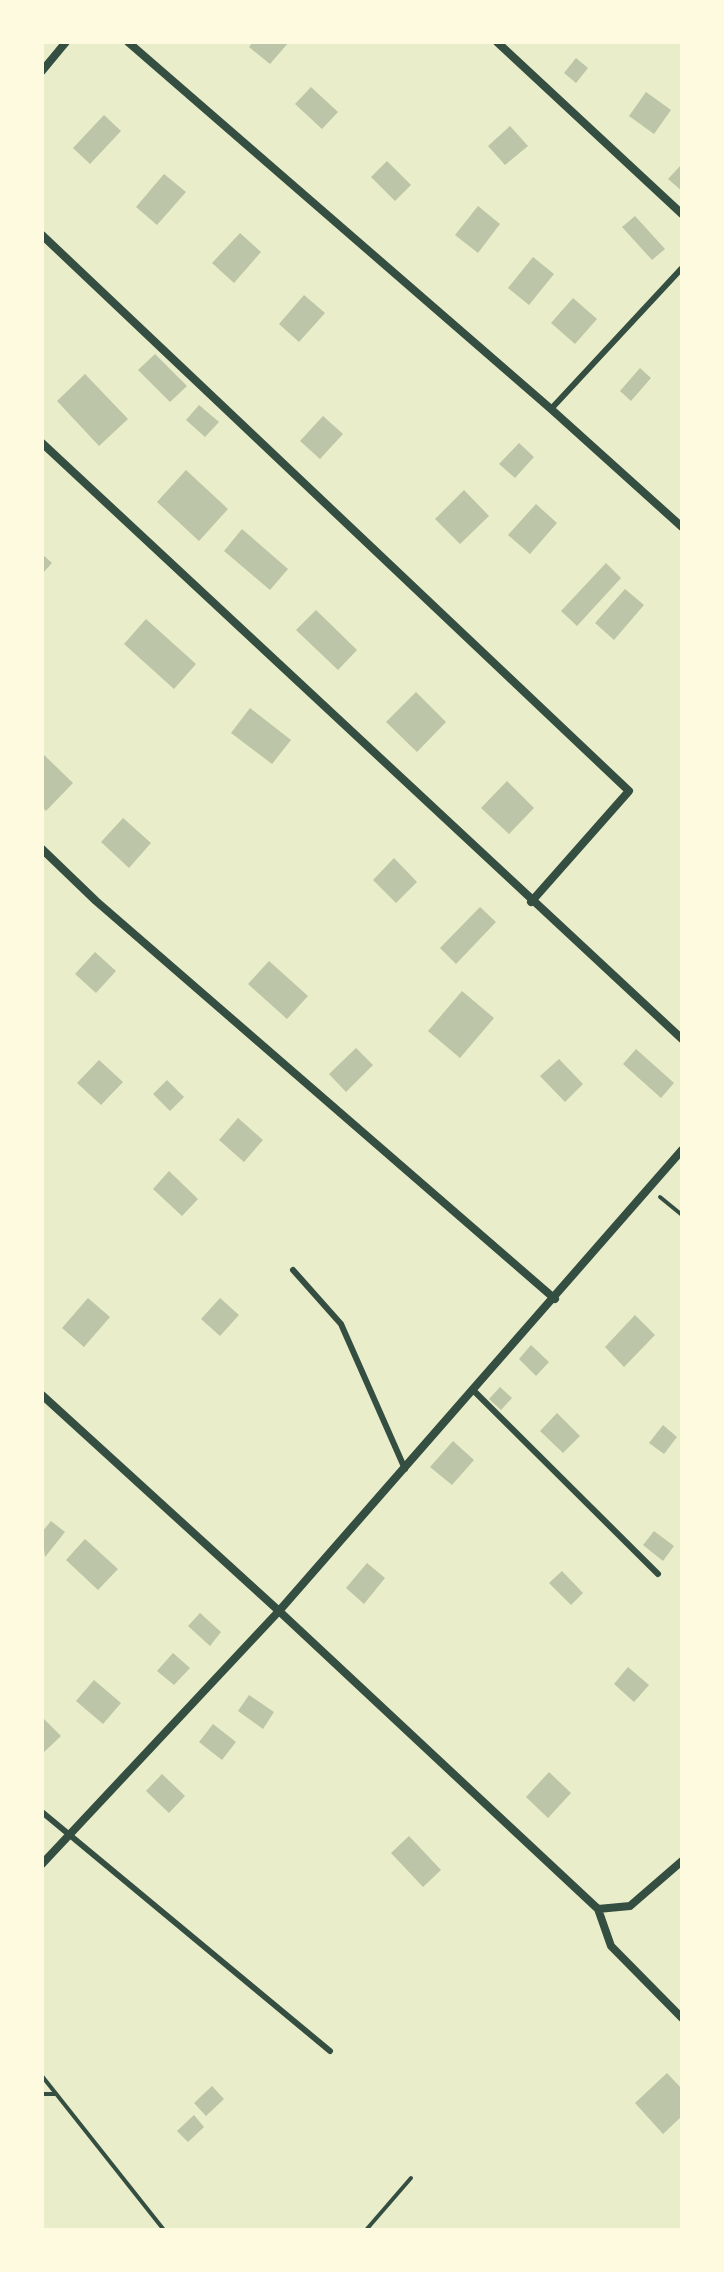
<!DOCTYPE html>
<style>
body{margin:0}
#map{position:relative;width:724px;height:2272px;overflow:hidden;background:#e9edc9;font-family:Rubik,sans-serif}
canvas{display:block}
.frame{position:absolute;inset:0;border:44px solid #fefae0;pointer-events:none}
</style>
<div id="map">
<canvas width="724" height="2272"></canvas>
<div class="frame"></div>
</div>
<script>
const c = document.querySelector('canvas').getContext('2d');
c.lineJoin = 'round';
function fill(path, color) {
  c.fillStyle = color;
  c.fill(path, 'evenodd');
}
function toPath(rows) {
  const path = new Path2D();
  for (const r of rows) {
    path.moveTo(r[0], r[1]);
    for (let i = 2; i < r.length; i += 2) path.lineTo(r[i], r[i + 1]);
  }
  return path;
}
function stroke(path, color, width, dash) {
  c.strokeStyle = color;
  c.lineWidth = width;
  c.lineCap = dash ? 'butt' : 'round';
  c.setLineDash(dash || []);
  c.stroke(path);
}
fill(toPath([
 [253,42,289,42,270,64,249,47],
 [576,58,588,68,576,83,564,73],
 [311,87,338,112,322,129,295,104],
 [646,92,671,110,654,134,629,116],
 [104,115,121,131,90,164,73,148],
 [510,126,528,146,505,165,488,146],
 [387,161,411,185,395,201,371,177],
 [682,164,682,191,668,179],
 [164,174,186,192,157,225,136,207],
 [478,206,500,224,478,253,455,235],
 [635,216,665,249,652,260,622,227],
 [240,233,261,252,234,283,212,263],
 [533,257,554,274,529,305,508,288],
 [304,295,325,313,299,342,279,324],
 [573,298,597,319,575,344,551,323],
 [155,354,187,386,170,402,138,370],
 [640,368,651,378,631,401,620,391],
 [85,374,128,419,99,446,57,401],
 [199,405,219,422,205,437,186,420],
 [323,416,343,434,320,459,300,441],
 [519,443,534,457,515,478,499,464],
 [186,470,228,509,199,541,157,502],
 [464,490,489,516,460,544,435,519],
 [536,504,557,523,530,554,508,535],
 [242,529,288,569,270,590,224,551],
 [42,554,52,563,42,574],
 [606,563,621,578,577,626,561,611],
 [625,589,644,605,614,640,595,623],
 [316,610,357,650,338,670,296,630],
 [146,619,196,664,174,689,124,644],
 [416,692,446,722,417,752,386,722],
 [250,708,291,740,272,764,231,733],
 [42,753,73,783,46,811,42,807],
 [507,781,534,808,509,834,481,808],
 [123,818,151,843,129,868,101,842],
 [394,858,417,882,396,903,373,880],
 [480,907,496,922,456,964,440,948],
 [95,952,116,971,96,993,75,974],
 [269,961,308,996,287,1019,248,984],
 [462,991,494,1018,460,1058,428,1031],
 [356,1048,373,1065,346,1092,329,1074],
 [636,1049,674,1083,661,1098,623,1064],
 [559,1059,583,1084,565,1102,540,1076],
 [99,1060,123,1082,101,1105,77,1083],
 [167,1080,184,1097,170,1111,153,1094],
 [238,1118,263,1140,244,1162,219,1140],
 [169,1171,198,1199,182,1216,153,1189],
 [88,1298,110,1317,84,1347,62,1328],
 [220,1298,239,1315,220,1336,201,1319],
 [635,1315,655,1335,624,1367,605,1347],
 [531,1345,549,1362,536,1376,519,1359],
 [500,1387,512,1398,501,1410,489,1399],
 [557,1413,580,1436,563,1453,540,1431],
 [663,1425,677,1437,664,1454,649,1443],
 [453,1441,474,1460,452,1485,430,1467],
 [51,1521,65,1532,45,1557,42,1532],
 [654,1531,674,1546,663,1561,643,1545],
 [85,1539,118,1569,98,1590,66,1560],
 [367,1563,385,1578,364,1604,346,1588],
 [562,1571,583,1593,571,1605,549,1583],
 [200,1613,221,1632,210,1646,188,1626],
 [173,1653,190,1668,174,1685,157,1671],
 [628,1667,649,1685,634,1702,614,1684],
 [94,1680,121,1703,103,1724,76,1701],
 [249,1695,274,1712,263,1729,238,1711],
 [42,1717,61,1736,42,1754],
 [213,1724,236,1742,222,1760,199,1742],
 [549,1772,571,1793,548,1818,526,1797],
 [162,1774,185,1796,169,1813,146,1791],
 [409,1836,441,1870,423,1887,391,1853],
 [667,2073,682,2089,682,2116,663,2134,635,2103],
 [212,2086,224,2099,206,2116,194,2103],
 [194,2115,204,2127,188,2142,177,2131]
]), '#bcc5a7');
stroke(toPath([
 [660,1197,682,1215],
 [42,2076,164,2230],
 [42,2094,55,2094],
 [366,2230,411,2178]
]), '#344e41', 4);
stroke(toPath([
 [551,409,682,268],
 [293,1270,341,1324,405,1469],
 [474,1391,658,1574],
 [42,1812,330,2051]
]), '#344e41', 6);
stroke(toPath([
 [128,42,551,409,682,527],
 [497,42,682,214],
 [42,71,66,42],
 [42,235,629,791,531,902],
 [42,443,682,1039],
 [42,849,96,901,555,1299],
 [42,1395,279,1611,598,1909,630,1906,682,1861],
 [42,1864,279,1611,682,1150],
 [598,1909,611,1946,682,2018]
]), '#344e41', 8);
</script>
